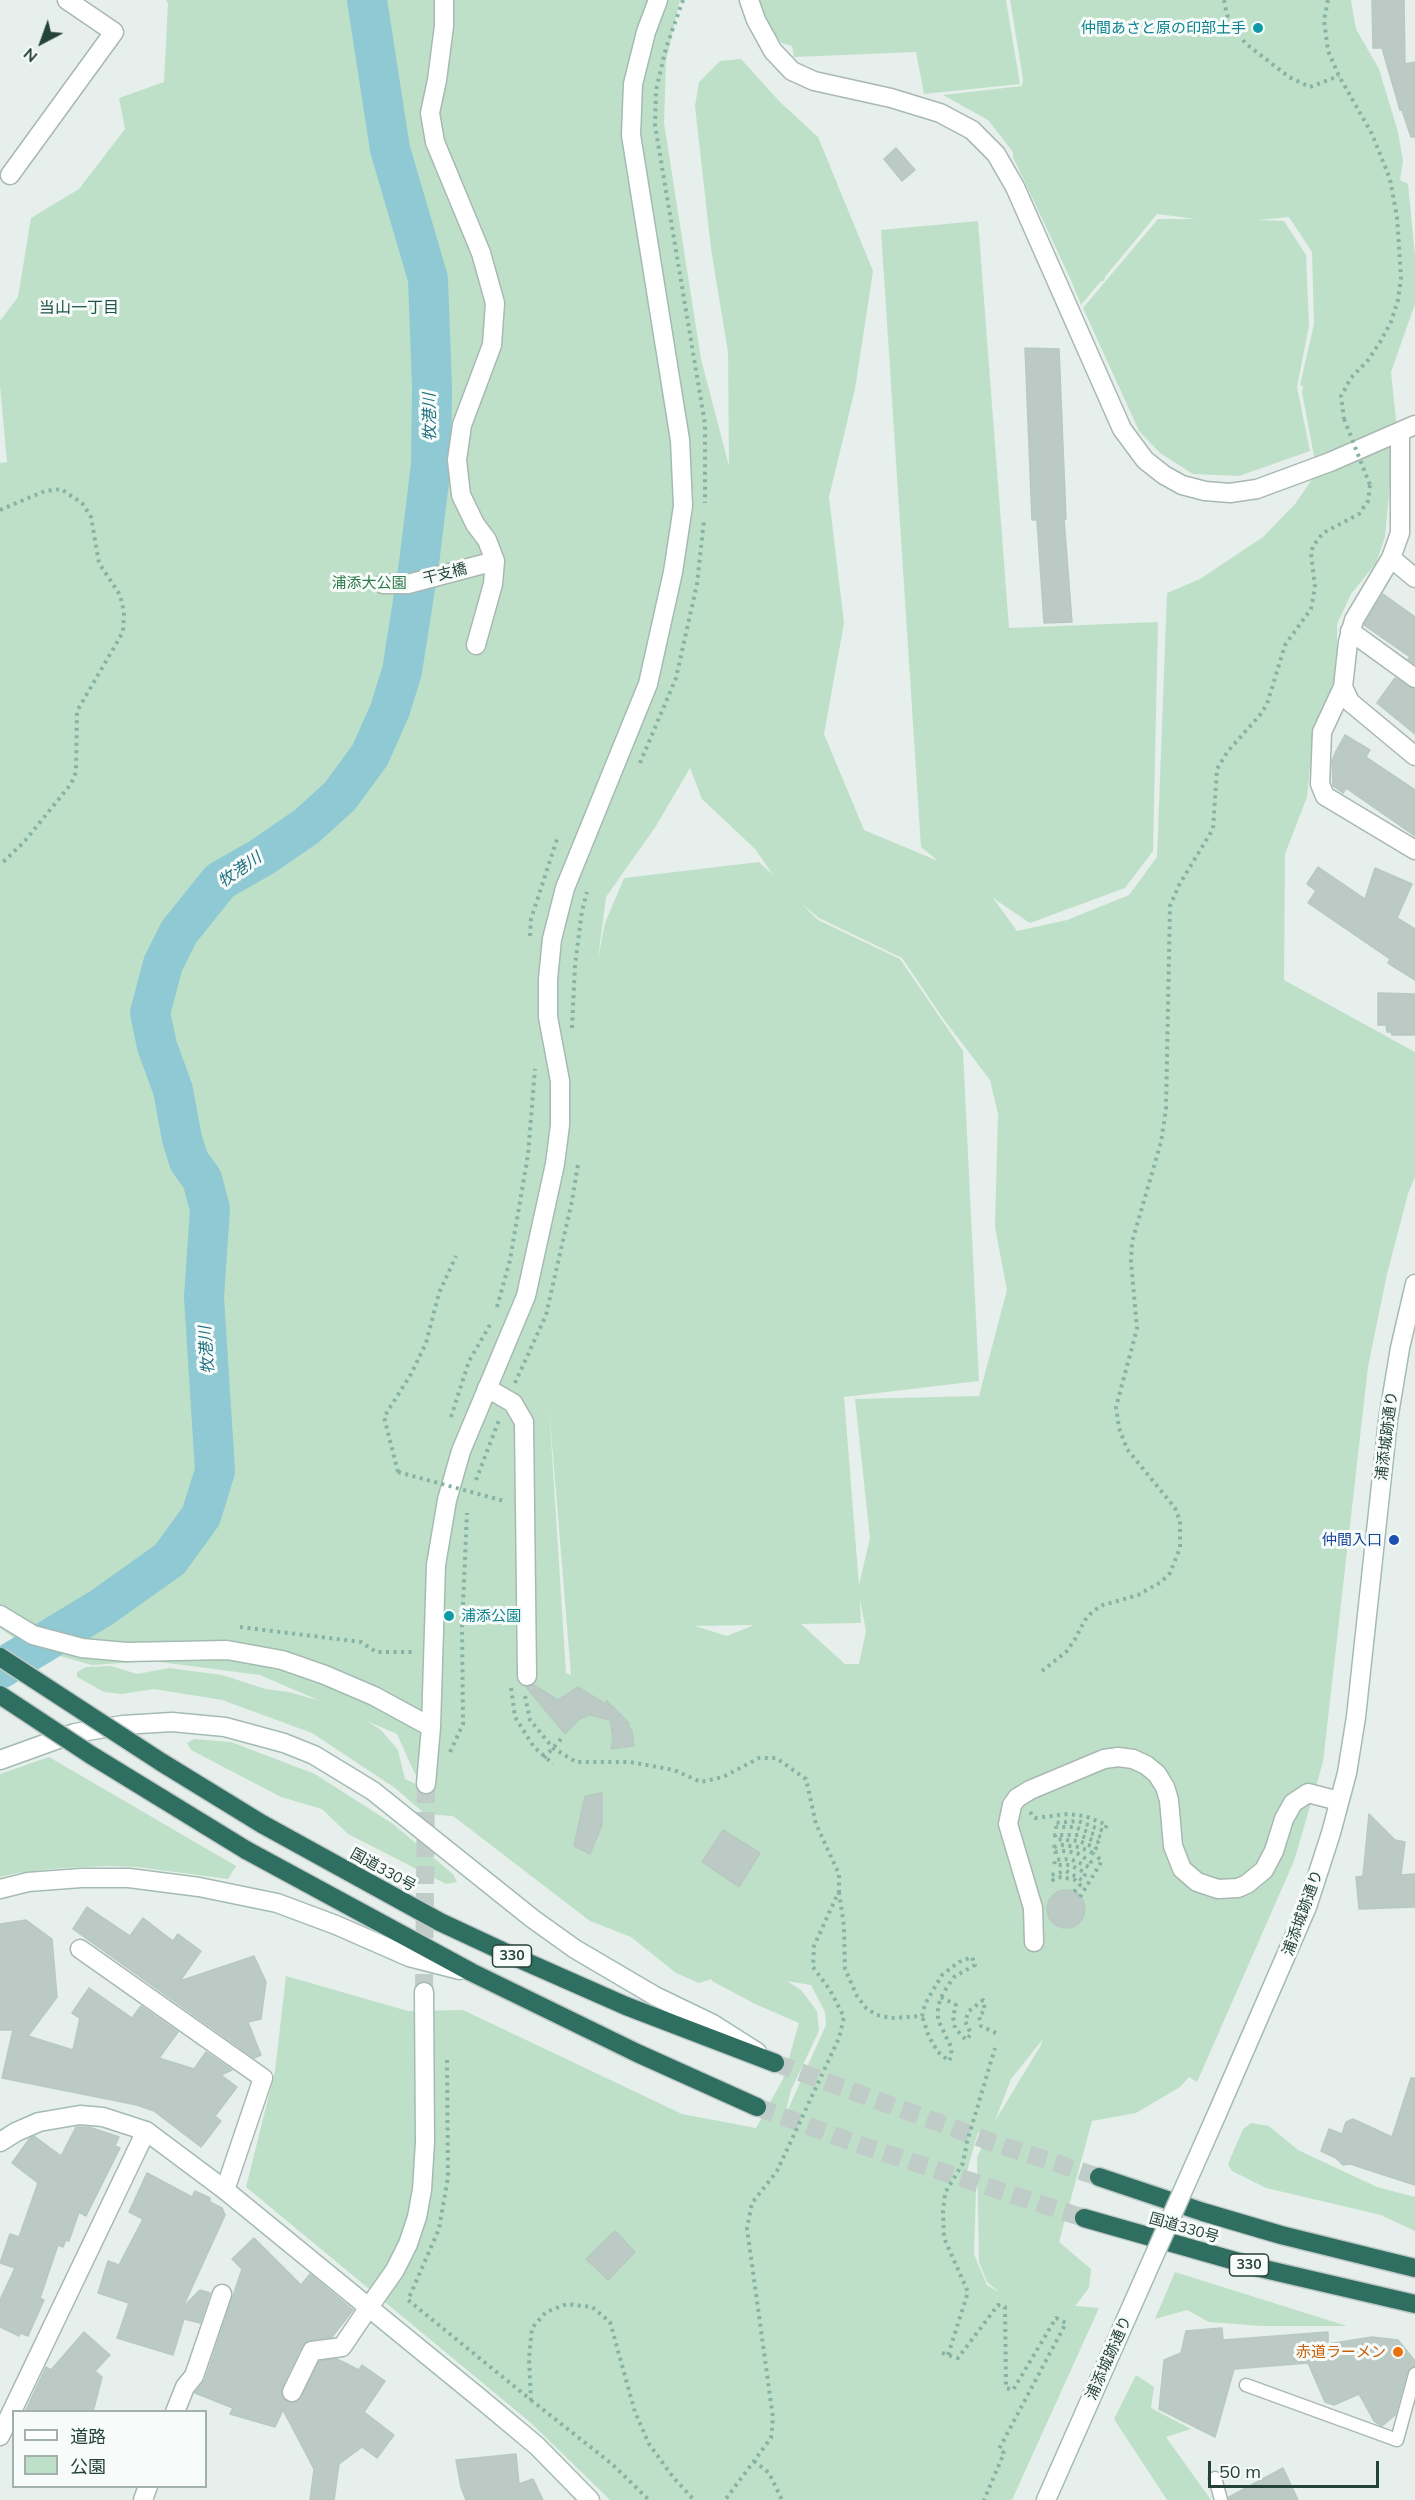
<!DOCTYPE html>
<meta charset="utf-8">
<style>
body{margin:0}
#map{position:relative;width:1415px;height:2500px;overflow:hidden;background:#e6efeb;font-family:Mulish,"Noto Sans JP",sans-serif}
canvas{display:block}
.legend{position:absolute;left:12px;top:2410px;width:195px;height:78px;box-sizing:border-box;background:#f7fbf9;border:2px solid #a3b1ad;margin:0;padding:8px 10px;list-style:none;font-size:18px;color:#24423a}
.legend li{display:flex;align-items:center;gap:12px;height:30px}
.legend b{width:30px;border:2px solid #a3b1ad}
.north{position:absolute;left:12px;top:12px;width:60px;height:60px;-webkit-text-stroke:4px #f7fbf9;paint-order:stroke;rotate:221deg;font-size:16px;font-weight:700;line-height:24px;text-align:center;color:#24423a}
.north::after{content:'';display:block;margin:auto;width:21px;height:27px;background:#24423a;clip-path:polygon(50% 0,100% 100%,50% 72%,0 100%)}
.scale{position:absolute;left:1208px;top:2461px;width:171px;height:27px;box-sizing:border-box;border:3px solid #24423a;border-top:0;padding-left:8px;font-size:18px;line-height:21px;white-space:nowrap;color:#24423a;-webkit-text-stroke:4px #f7fbf9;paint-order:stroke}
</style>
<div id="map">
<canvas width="1415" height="2500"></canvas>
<ul class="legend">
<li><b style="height:8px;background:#fff"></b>道路</li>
<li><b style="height:16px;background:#bfe0c8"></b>公園</li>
</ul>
<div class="north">N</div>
<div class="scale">50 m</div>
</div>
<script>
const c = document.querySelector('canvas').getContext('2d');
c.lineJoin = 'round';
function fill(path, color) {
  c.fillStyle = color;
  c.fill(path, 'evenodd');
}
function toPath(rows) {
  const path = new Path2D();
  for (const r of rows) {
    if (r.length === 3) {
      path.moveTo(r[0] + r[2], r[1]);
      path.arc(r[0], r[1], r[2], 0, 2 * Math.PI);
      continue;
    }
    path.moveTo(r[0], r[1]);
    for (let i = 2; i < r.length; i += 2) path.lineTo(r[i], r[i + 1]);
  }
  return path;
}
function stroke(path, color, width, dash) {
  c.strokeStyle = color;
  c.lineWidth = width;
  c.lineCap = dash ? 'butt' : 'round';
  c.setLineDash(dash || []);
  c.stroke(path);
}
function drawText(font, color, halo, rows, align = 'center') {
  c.font = font + ' Mulish,"Noto Sans JP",sans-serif';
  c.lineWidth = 6;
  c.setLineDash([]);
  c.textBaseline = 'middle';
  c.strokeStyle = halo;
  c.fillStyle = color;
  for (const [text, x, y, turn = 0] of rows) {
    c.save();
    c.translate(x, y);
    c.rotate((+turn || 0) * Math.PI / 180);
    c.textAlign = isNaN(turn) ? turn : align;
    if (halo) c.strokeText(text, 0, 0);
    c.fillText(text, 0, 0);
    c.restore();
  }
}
fill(toPath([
 [166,0,680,0,666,61,664,123,701,359,729,466,728,352,711,249,695,106,699,82,720,61,741,59,780,102,818,137,873,271,855,389,829,497,844,623,824,734,864,830,938,861,921,847,881,230,978,221,1009,628,1158,622,1153,851,1125,888,1030,923,993,898,1017,931,1067,920,1129,895,1157,857,1167,593,1200,579,1263,537,1295,504,1317,472,1302,392,1303,386,1300,385,1314,324,1312,252,1289,217,1258,220,1284,221,1306,255,1309,326,1297,387,1310,451,1239,476,1193,474,1160,453,1139,431,1083,308,1158,219,1196,219,1157,214,1105,277,1104,281,1101,281,1081,305,1070,278,1013,157,1013,152,988,120,943,95,1022,86,1023,79,1010,0,1351,0,1356,29,1379,69,1398,132,1403,161,1400,180,1408,184,1415,256,1415,304,1391,372,1396,420,1385,537,1376,563,1351,594,1337,624,1337,670,1332,688,1314,725,1307,797,1285,854,1284,980,1415,1052,1415,1177,1408,1194,1387,1274,1368,1367,1323,1762,1294,1861,1197,2082,1189,2077,1180,2087,1136,2113,1092,2121,1059,2242,1091,2269,1089,2288,1075,2306,1099,2308,1012,2500,610,2500,531,2423,246,2187,275,2071,286,1976,408,2011,463,2010,682,2114,756,2128,783,2079,799,2023,755,2004,712,1981,712,1979,699,1983,676,1973,631,1937,590,1921,453,1816,425,1814,395,1788,312,1733,222,1700,154,1689,122,1694,104,1692,77,1677,77,1672,86,1667,111,1666,137,1674,169,1668,222,1675,266,1689,289,1692,320,1701,260,1675,152,1661,92,1665,27,1647,0,1628,0,463,7,462,0,385,0,321,18,297,31,218,79,189,125,129,119,98,164,82,168,4],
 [690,768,702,799,755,849,773,875,759,862,624,878,605,923,598,959,606,897,656,826],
 [801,903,819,918,902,958,942,1017,990,1080,998,1114,995,1227,1007,1290,979,1396,855,1399,870,1538,859,1585,844,1397,979,1381,963,1051,900,959,818,920],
 [549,1407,571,1675,570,1675,566,1673],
 [860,1600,866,1631,859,1664,845,1664,801,1624,861,1623],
 [754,1625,727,1636,695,1626,753,1625],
 [367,1721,397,1734,414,1772,426,1789,405,1779,398,1750,381,1730],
 [787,1981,811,1985,825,2012,826,2025,784,2118,791,2090,819,2031,817,2011,801,1990],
 [1043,2039,1041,2045,995,2121,1011,2079],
 [978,2132,988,2135,977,2157,979,2262,987,2282,1000,2293,987,2285,974,2254,976,2189,964,2182],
 [756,0,1006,0,1020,84,924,94,916,52,794,57,792,46,782,43,764,23],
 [194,1739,231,1742,315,1774,393,1824,453,1874,457,1882,446,1884,348,1834,322,1809,281,1797,191,1750,187,1743],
 [49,1757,236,1866,228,1879,137,1867,108,1866,62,1868,17,1873,0,1877,0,1774],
 [1251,2123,1269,2126,1298,2150,1377,2187,1415,2197,1415,2231,1381,2215,1266,2188,1232,2171,1228,2164,1243,2129],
 [1175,2272,1347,2326,1262,2326,1209,2322,1187,2310,1155,2319],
 [1136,2375,1154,2387,1151,2408,1191,2429,1166,2437,1211,2500,1167,2500,1114,2419]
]), '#bfe0c8');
stroke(toPath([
 [0,1669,101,1608,170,1559,201,1516,215,1471,204,1297,210,1209,202,1179,189,1161,182,1139,173,1090,157,1046,150,1013,163,964,179,932,220,881,262,857,307,826,340,796,370,755,390,710,402,671,419,563,431,465,432,387,428,279,390,149,367,0]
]), '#8ec9d4', 40);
const building = toPath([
 [1372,0,1404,0,1405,64,1415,62,1415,137,1411,137,1402,110,1400,110,1382,48,1373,48,1372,0],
 [896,148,915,170,902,181,884,159,896,148],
 [1025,348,1059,349,1066,519,1064,519,1072,622,1044,623,1037,520,1032,520,1025,348],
 [1383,594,1415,617,1415,664,1408,659,1410,657,1364,625,1383,594],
 [1395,678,1415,689,1415,734,1377,703,1395,678],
 [1345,735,1370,750,1366,757,1415,790,1415,836,1346,788,1343,793,1333,786,1332,762,1335,753,1345,735],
 [1318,867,1365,899,1375,868,1412,884,1397,918,1415,929,1415,980,1388,963,1390,959,1308,903,1316,891,1307,884,1318,867],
 [1378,993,1415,994,1415,1035,1392,1035,1391,1032,1387,1032,1386,1025,1378,1025,1378,993],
 [534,1685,558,1700,578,1687,607,1705,606,1700,630,1724,626,1723,632,1731,634,1746,611,1749,613,1739,610,1720,589,1715,578,1720,565,1734,526,1687,534,1685],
 [602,1793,602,1825,590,1854,574,1846,585,1796,602,1793],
 [1369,1814,1395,1840,1405,1842,1401,1875,1415,1874,1415,1907,1359,1909,1356,1877,1363,1876,1369,1814],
 [723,1830,760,1853,739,1887,702,1862,723,1830],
 [1066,1909,19],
 [87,1907,130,1936,143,1918,173,1941,178,1934,201,1951,180,1981,254,1956,266,1982,261,2019,248,2022,261,2055,254,2058,73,1929,87,1907],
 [26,1920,52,1939,57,1997,28,2036,73,2050,80,2018,72,2013,89,1988,132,2018,141,2006,178,2032,159,2058,194,2069,206,2052,232,2070,221,2075,237,2087,215,2116,221,2121,201,2147,154,2111,137,2105,2,2078,13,2030,0,2030,0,1924,26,1920],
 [1411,2078,1415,2078,1415,2185,1350,2164,1343,2165,1336,2158,1321,2151,1329,2129,1342,2134,1346,2122,1353,2119,1392,2137,1411,2078],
 [76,2127,89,2127,119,2137,115,2146,120,2148,86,2216,79,2212,69,2241,66,2240,63,2247,58,2245,40,2298,44,2300,28,2336,20,2333,19,2336,0,2327,0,2300,15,2268,0,2263,10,2234,19,2237,38,2183,12,2163,30,2138,34,2136,61,2156,76,2127],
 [147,2173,192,2197,195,2191,210,2198,210,2202,222,2208,225,2215,183,2307,200,2290,210,2293,200,2323,184,2319,173,2355,117,2338,129,2303,98,2293,108,2261,119,2265,143,2219,129,2212,147,2173],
 [615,2231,635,2252,608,2280,586,2259,615,2231],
 [254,2238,301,2285,310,2274,353,2310,332,2337,310,2340,302,2346,282,2387,283,2399,292,2403,299,2401,319,2361,337,2359,359,2370,362,2365,385,2381,364,2412,394,2435,377,2458,362,2447,339,2464,334,2500,310,2500,314,2469,283,2410,275,2427,230,2414,233,2408,195,2393,205,2380,242,2269,232,2259,254,2238],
 [1222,2328,1223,2340,1328,2332,1328,2344,1372,2337,1398,2340,1415,2361,1415,2366,1407,2372,1395,2415,1382,2426,1374,2421,1359,2394,1334,2405,1325,2402,1308,2363,1234,2369,1215,2437,1159,2409,1164,2360,1181,2353,1186,2331,1222,2328],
 [84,2332,110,2355,95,2371,102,2377,93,2412,25,2412,46,2367,51,2370,84,2332],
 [516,2454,519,2484,533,2479,543,2500,466,2500,461,2487,456,2460,516,2454],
 [1283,2468,1298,2500,1229,2500,1229,2497,1283,2468]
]);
fill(building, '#bbcac4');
stroke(building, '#b8c9c2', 1.5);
stroke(toPath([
 [424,1992,426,1784]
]), '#bfccc8', 18, [18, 9]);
stroke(toPath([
 [775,2063,997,2144,1099,2177],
 [757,2107,860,2145,1084,2218]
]), '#bfccc8', 18, [18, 9]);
const lane = toPath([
 [1246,2385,1397,2440,1415,2374],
 [1215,2478,1221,2500]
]);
const street = toPath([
 [444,0,444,26,437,80,430,113,435,142,481,253,495,303,492,345,462,425,457,460,461,495,475,524,487,540,495,561,493,584,476,645],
 [749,0,756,20,773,51,792,71,814,81,891,98,940,113,972,130,996,154,1015,187,1122,429,1145,460,1164,475,1182,485,1205,491,1230,493,1257,489,1330,462,1415,425],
 [10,175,114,32,67,0],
 [1400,432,1400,533,1391,558,1354,620,1348,642,1343,687,1350,702,1415,756],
 [1391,558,1415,578],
 [383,584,408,584,495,561],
 [1350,631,1415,678],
 [1343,687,1322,732,1320,784,1325,796,1415,850],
 [487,1388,513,1403,524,1422,527,1676],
 [1034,1942,1033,1908,1008,1824,1012,1805,1017,1798,1030,1790,1104,1759,1118,1757,1133,1759,1146,1765,1157,1774,1165,1787,1169,1800,1173,1846,1182,1869,1197,1882,1218,1889,1238,1888,1247,1884,1264,1870,1274,1851,1284,1819,1293,1803,1308,1793,1339,1801],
 [80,1949,263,2078,225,2190],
 [292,2392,312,2351,342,2347,369,2307],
 [175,2412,185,2387,194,2376,222,2294],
 [0,2436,146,2131],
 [143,2500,148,2486]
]);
const secondary = toPath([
 [0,1615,33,1635,82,1648,126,1652,227,1650,282,1660,325,1675,374,1696,431,1727],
 [0,1760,75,1733,123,1725,172,1722,225,1727,284,1743,314,1755,373,1791,533,1919,575,1949,655,1996,713,2024,757,2052],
 [426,1784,431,1727,436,1565,447,1500,461,1451,526,1296,555,1164,560,1125,560,1081,548,1017,548,979,552,939,565,888,648,684,673,572,683,506,680,440,631,135,633,84,646,32,658,0],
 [0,1889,28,1882,81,1878,129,1878,199,1887,277,1903,336,1925,409,1957,460,1970],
 [1216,2116,1307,1907,1331,1833,1347,1773,1356,1717,1388,1420,1400,1348,1415,1284],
 [0,2142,16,2132,39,2122,80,2115,103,2117,146,2131,225,2190,482,2400,537,2446,590,2500],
 [369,2307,395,2270,408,2244,417,2217,422,2190,425,2142,424,1992],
 [1046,2500,1130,2310]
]);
const highway = toPath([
 [262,1824,440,1922,515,1957,626,2006,775,2063],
 [246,1850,471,1972,637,2053,757,2107],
 [1099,2177,1203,2212,1281,2235,1415,2268],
 [1084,2218,1260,2268,1415,2304]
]);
stroke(lane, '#a8b8b2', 15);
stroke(street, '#a8b8b2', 21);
stroke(secondary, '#a4bbb3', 21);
stroke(highway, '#c2cac8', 21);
stroke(toPath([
 [683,0,666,48,656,90,655,125,705,424,705,503],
 [1224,0,1227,15,1245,43,1289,77,1310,87,1339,76],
 [1328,0,1324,20,1328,51,1339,76,1372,134,1390,179,1397,217,1401,278,1398,300,1391,322,1380,342,1368,360,1351,378,1341,396,1344,419],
 [0,510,45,491,61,489,82,503,91,517,99,563,120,595,124,612,123,632,77,711,76,772,71,784,24,842,0,865],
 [640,763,676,678,697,584,704,520],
 [530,936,531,919,557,839],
 [572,1028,575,965,582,911,587,892],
 [497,1307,510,1260,528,1155,535,1069],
 [515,1383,546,1315,572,1201,578,1164],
 [451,1417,469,1361,490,1325],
 [398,1472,384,1417,411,1374,426,1343,439,1293,456,1256],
 [476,1480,499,1420],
 [240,1627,361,1642,376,1652,414,1652],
 [1042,1671,1066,1652,1074,1641,1085,1620,1093,1611,1103,1605,1138,1595,1161,1582,1170,1573,1180,1548,1180,1521,1175,1508,1127,1449,1119,1428,1116,1407,1137,1329,1131,1261,1132,1242,1161,1142,1166,1109,1170,906,1179,885,1213,829,1217,769,1228,751,1260,715,1267,704,1285,645,1311,609,1315,587,1311,554,1313,546,1323,533,1359,514,1368,501,1370,485],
 [511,1688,515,1717,534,1747,553,1764],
 [525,1696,530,1720,553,1748,576,1762,630,1762,674,1770,701,1782,723,1777,759,1758,776,1758,806,1779,816,1824,839,1874,839,1891,814,1946,813,1967,830,1990,844,2017,839,2038,777,2171,752,2203,747,2228,773,2418,771,2438,725,2500],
 [450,1752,463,1724,462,1627,467,1513],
 [544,1758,561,1739],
 [1030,1812,1035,1818,1068,1814,1085,1816,1107,1825,1104,1831,1078,1821,1055,1823,1056,1827,1075,1827,1101,1837,1098,1842,1079,1835,1055,1835,1056,1839,1079,1841,1096,1848,1093,1853,1079,1847,1061,1845,1054,1847,1055,1852,1066,1851,1077,1853,1091,1862,1089,1867,1070,1859,1054,1860,1055,1865,1070,1865,1086,1873,1082,1880,1066,1871,1051,1875,1053,1880,1061,1877,1075,1880,1080,1885,1074,1892],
 [839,1892,844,1926,845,1969,857,1996,866,2008,877,2015,891,2018,922,2016,925,2004,942,1975,959,1962,972,1957,975,1965,954,1977,943,1993,938,2006,938,2020,950,2045,952,2055,949,2061,938,2052,929,2037,922,2016],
 [1080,1897,1102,1861,1093,1853],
 [941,1997,956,2005,953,2017,955,2028,966,2040,971,2034,965,2021,969,2011,983,2000,985,2010,979,2016,981,2026,1000,2035],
 [447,2060,448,2177,439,2229,408,2300,531,2400,529,2358,532,2328,546,2312,567,2304,592,2307,610,2322,635,2412,649,2444,673,2477,694,2500],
 [942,2353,958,2358,998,2305,1005,2307,1006,2388,1013,2390,1056,2318,1066,2323,999,2449,1004,2453,984,2500],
 [948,2355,968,2292,944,2238,943,2212,945,2193,963,2163,967,2142,995,2048],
 [531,2400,612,2464,649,2500],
 [754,2461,769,2473,782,2500]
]), '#86b3a5', 4, [3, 4.5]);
stroke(lane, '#fff', 12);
stroke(street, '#fff', 18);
stroke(secondary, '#fff', 18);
stroke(highway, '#2f6f62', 18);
const secondaryBridge = toPath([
 [1130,2310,1216,2116]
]);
const highwayBridge = toPath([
 [0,1657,161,1762,262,1824],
 [0,1695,91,1755,246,1850]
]);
stroke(secondaryBridge, '#a4bbb3', 21, []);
stroke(highwayBridge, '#c2cac8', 21, []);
stroke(toPath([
 [1344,419,1370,485],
 [398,1472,504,1501]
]), '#86b3a5', 4, [3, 4.5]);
stroke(secondaryBridge, '#fff', 18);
stroke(highwayBridge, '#2f6f62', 18);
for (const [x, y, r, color] of [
 [1258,28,6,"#0f9aa8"],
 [1394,1540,6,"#1a4fb4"],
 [449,1616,6,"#0f9aa8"],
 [1398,2352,6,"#e8710a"]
]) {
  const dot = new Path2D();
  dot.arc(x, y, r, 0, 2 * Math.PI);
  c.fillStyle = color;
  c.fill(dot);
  stroke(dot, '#f7fbf9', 2);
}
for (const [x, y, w] of [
 [512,1956,39],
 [1249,2265,39]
]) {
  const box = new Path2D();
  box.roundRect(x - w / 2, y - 11, w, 22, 4.5);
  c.fillStyle = '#f7fbf9';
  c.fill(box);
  stroke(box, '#24423a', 1.5);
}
drawText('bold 14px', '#24423a', null, [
 ["330",512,1956],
 ["330",1249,2265]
]);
drawText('15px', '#0d838f', '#f7fbf9', [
 ["仲間あさと原の印部土手",1246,28],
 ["浦添公園",461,1616,"left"]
], 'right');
drawText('15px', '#24423a', '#f7fbf9', [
 ["干支橋",445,574,-14],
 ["浦添城跡通り",1387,1436,-83],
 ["国道330号",383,1870,29],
 ["浦添城跡通り",1303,1913,-70],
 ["国道330号",1184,2228,16],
 ["浦添城跡通り",1109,2358,-66]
]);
drawText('15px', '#2d7a4b', '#f7fbf9', [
 ["浦添大公園",369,583]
]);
drawText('15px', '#164399', '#f7fbf9', [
 ["仲間入口",1382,1540]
], 'right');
drawText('15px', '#c56008', '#f7fbf9', [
 ["赤道ラーメン",1386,2352]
], 'right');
drawText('16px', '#1f5548', '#f7fbf9', [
 ["当山一丁目",79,308]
]);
drawText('italic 16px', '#1c6f80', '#f7fbf9', [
 ["牧港川",430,417,-91],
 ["牧港川",240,870,-35],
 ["牧港川",207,1350,-94]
]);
</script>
